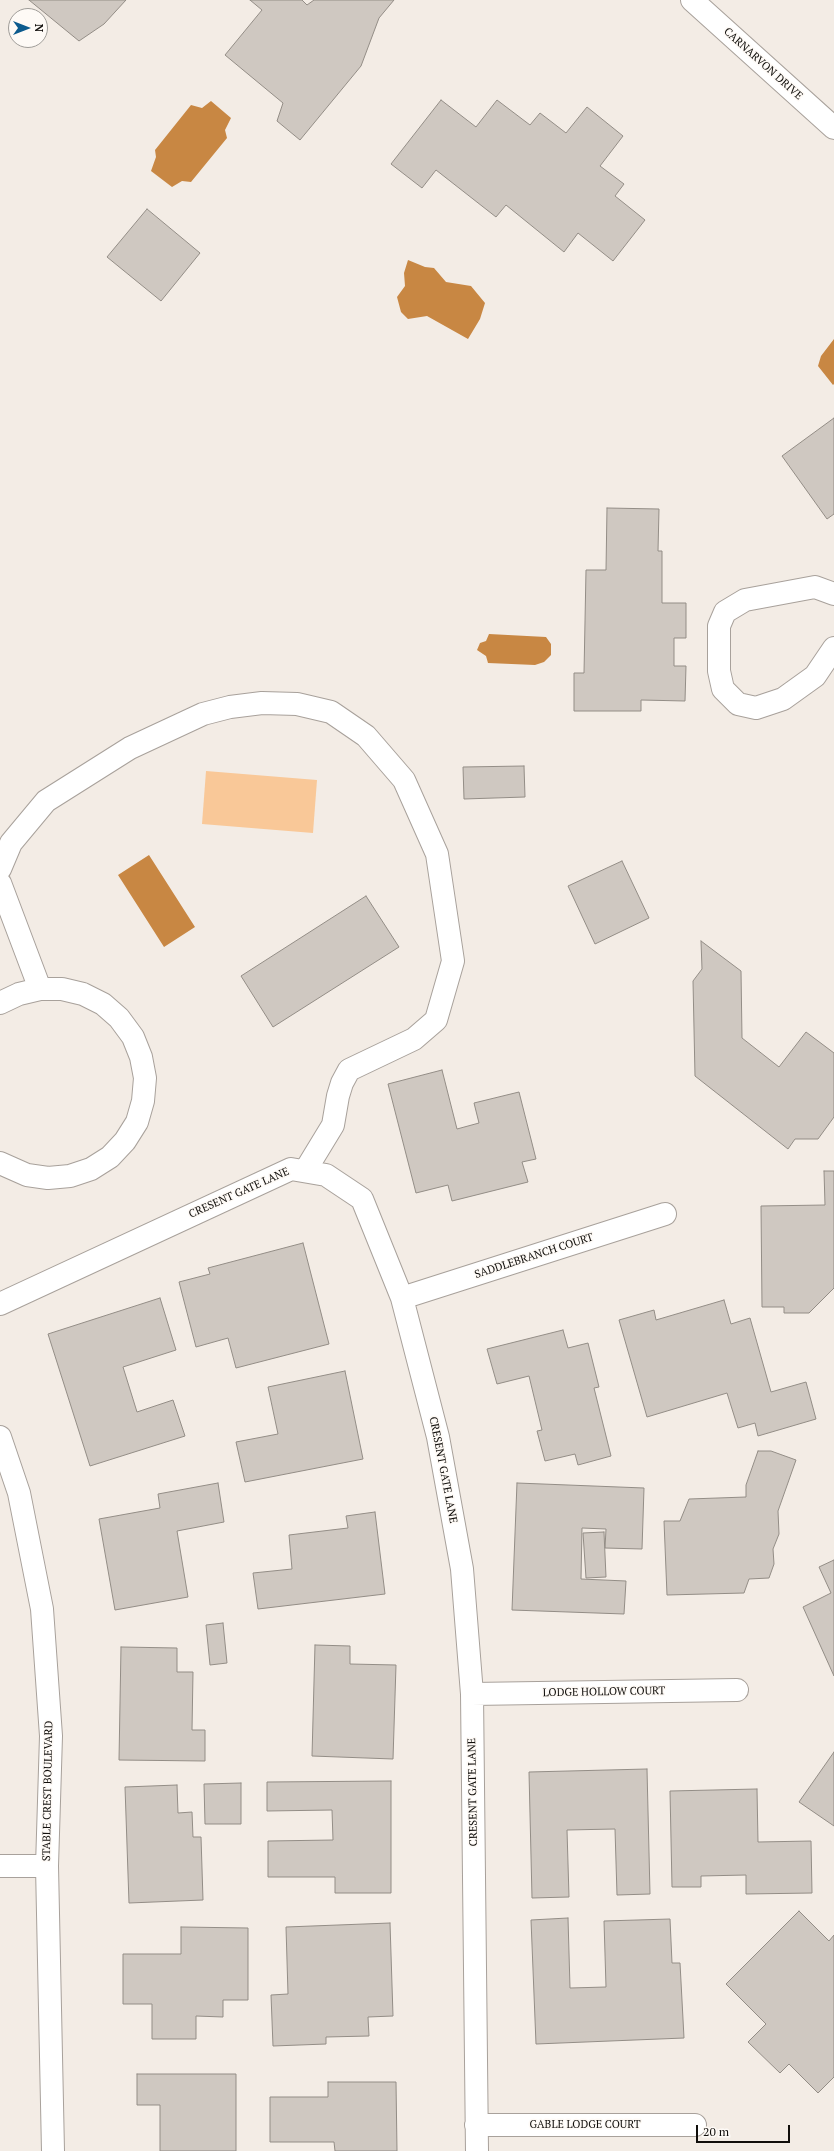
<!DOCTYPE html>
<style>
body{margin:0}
#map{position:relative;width:834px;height:2151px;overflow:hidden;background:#f3ece5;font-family:"PT Serif",serif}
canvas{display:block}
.north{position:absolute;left:8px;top:8px;width:40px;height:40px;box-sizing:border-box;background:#fefaf6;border:1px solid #9f9c98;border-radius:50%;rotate:90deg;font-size:11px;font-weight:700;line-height:16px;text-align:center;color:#100e0b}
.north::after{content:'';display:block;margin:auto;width:14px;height:18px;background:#0d5b8e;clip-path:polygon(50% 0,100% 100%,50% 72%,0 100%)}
.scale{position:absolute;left:696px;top:2125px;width:94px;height:18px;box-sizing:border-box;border:2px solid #100e0b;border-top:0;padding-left:5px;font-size:12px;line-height:14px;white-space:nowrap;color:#100e0b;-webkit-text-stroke:3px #fefaf6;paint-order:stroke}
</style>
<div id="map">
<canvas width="834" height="2151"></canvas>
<div class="north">N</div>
<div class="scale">20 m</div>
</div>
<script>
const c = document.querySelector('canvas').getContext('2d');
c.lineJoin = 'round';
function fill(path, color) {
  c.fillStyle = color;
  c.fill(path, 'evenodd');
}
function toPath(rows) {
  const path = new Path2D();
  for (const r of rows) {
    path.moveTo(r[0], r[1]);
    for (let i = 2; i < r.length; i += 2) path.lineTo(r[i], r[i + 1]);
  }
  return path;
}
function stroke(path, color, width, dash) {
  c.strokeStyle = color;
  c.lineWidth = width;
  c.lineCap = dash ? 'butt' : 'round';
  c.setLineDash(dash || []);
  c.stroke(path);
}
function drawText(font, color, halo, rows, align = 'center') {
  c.font = font + ' "PT Serif",serif';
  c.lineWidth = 3;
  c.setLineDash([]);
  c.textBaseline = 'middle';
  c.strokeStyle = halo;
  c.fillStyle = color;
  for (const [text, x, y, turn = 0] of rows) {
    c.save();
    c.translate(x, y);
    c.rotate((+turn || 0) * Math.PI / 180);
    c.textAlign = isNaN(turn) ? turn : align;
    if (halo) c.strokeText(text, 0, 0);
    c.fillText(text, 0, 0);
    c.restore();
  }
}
fill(toPath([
 [206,771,317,780,313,833,202,824]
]), '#f9c898');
fill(toPath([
 [211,101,231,118,225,130,227,138,191,182,182,181,172,187,151,171,156,157,155,150,191,105,202,108],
 [408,260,425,267,434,268,446,282,471,286,485,303,480,319,468,339,427,316,408,319,401,312,397,297,405,286,404,273],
 [834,339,834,384,833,385,818,366,821,356],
 [489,634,546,637,551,644,551,655,544,662,535,665,488,663,486,656,477,650,480,643,486,641],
 [149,855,195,927,164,947,118,875]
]), '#c88743');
const building = toPath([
 [29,0,126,0,104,24,79,41,29,0],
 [250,0,302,0,307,5,314,0,394,0,379,18,361,66,300,140,277,121,283,103,225,55,262,10,250,0],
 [441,100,476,127,497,100,530,125,540,113,566,133,587,107,623,136,600,166,624,184,615,196,645,220,613,261,578,233,564,252,506,205,496,217,436,170,422,188,391,164,441,100],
 [147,209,200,253,161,301,107,257,147,209],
 [834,418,834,514,827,519,782,456,834,418],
 [607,508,659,509,658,551,662,551,662,603,686,603,686,638,674,638,674,666,686,666,685,701,641,700,641,711,574,711,574,673,584,673,586,570,606,570,607,508],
 [524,766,525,797,464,799,463,767,524,766],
 [622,861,649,918,595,944,568,886,622,861],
 [366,896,399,947,273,1027,241,976,366,896],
 [701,941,741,971,742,1038,779,1067,806,1032,834,1053,834,1117,818,1139,795,1139,788,1149,695,1076,693,981,702,969,701,941],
 [442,1070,457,1129,479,1123,474,1103,519,1092,536,1159,522,1162,528,1182,452,1201,448,1185,416,1193,388,1084,442,1070],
 [824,1171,834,1171,834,1288,809,1313,784,1313,784,1307,762,1307,761,1206,825,1205,824,1171],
 [303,1243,329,1344,236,1368,228,1338,196,1347,179,1282,210,1274,208,1268,303,1243],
 [160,1298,176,1350,123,1367,137,1412,173,1400,185,1436,90,1466,48,1334,160,1298],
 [724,1300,731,1324,750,1318,771,1392,806,1382,816,1419,758,1436,755,1423,738,1428,727,1393,647,1417,619,1320,654,1310,656,1320,724,1300],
 [563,1330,568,1348,588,1343,599,1387,594,1388,611,1456,578,1465,575,1454,545,1461,537,1431,542,1430,529,1376,497,1384,487,1349,563,1330],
 [345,1371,363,1459,245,1482,236,1442,278,1434,268,1387,345,1371],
 [758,1451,771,1451,796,1460,778,1511,779,1534,773,1549,774,1564,769,1578,749,1579,744,1593,667,1595,664,1521,680,1521,689,1499,746,1497,746,1485,758,1451],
 [218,1483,224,1522,177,1531,188,1597,115,1610,99,1519,160,1508,158,1494,218,1483],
 [517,1483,644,1488,642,1549,605,1548,606,1529,582,1528,581,1579,626,1581,624,1614,512,1610,517,1483],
 [375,1512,385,1594,258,1609,253,1573,292,1569,289,1535,348,1528,346,1516,375,1512],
 [604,1532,606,1577,586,1578,583,1533,604,1532],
 [834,1560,834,1676,803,1607,831,1593,819,1567,834,1560],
 [223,1623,227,1663,210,1665,206,1625,223,1623],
 [315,1645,350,1646,350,1664,396,1665,393,1759,312,1756,315,1645],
 [121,1647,177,1648,177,1672,193,1672,192,1730,205,1730,205,1761,119,1760,121,1647],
 [834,1752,834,1826,799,1802,834,1752],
 [647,1769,650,1894,617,1895,615,1829,567,1830,569,1897,532,1898,529,1772,647,1769],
 [391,1781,391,1893,335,1893,335,1877,268,1877,268,1841,333,1840,332,1810,267,1811,267,1782,391,1781],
 [241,1783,241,1824,205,1824,204,1784,241,1783],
 [177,1785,178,1813,192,1812,193,1837,201,1837,203,1900,129,1903,125,1787,177,1785],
 [757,1789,758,1842,811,1841,812,1893,746,1894,746,1875,701,1876,701,1887,672,1887,670,1791,757,1789],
 [799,1911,829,1941,834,1935,834,2077,818,2093,789,2064,780,2073,748,2042,766,2024,726,1984,799,1911],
 [568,1918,570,1988,606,1987,604,1921,670,1919,672,1963,680,1963,684,2038,536,2044,531,1920,568,1918],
 [390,1923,393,2016,368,2017,369,2036,326,2037,326,2044,273,2046,271,1995,288,1994,286,1927,390,1923],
 [181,1927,248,1928,248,2000,223,2000,223,2017,196,2016,196,2039,152,2039,152,2004,123,2004,123,1954,181,1954,181,1927],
 [137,2074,236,2074,236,2151,160,2151,160,2105,137,2105,137,2074],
 [328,2082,396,2082,397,2151,335,2151,334,2142,270,2142,270,2097,328,2097,328,2082]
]);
fill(building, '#cfc8c1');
stroke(building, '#938d86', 1);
const minor = toPath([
 [692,0,834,128],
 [834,594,815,587,745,600,725,612,719,626,719,671,723,689,738,704,756,708,783,699,815,676,834,648],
 [0,869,11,843,46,801,130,748,203,714,230,707,262,703,297,704,331,712,366,736,404,780,437,854,453,961,436,1020,414,1039,349,1070,342,1083,338,1096,333,1125,305,1171],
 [0,883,40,989],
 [0,1003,19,994,40,989,62,989,83,994,103,1004,119,1018,133,1037,141,1057,145,1078,143,1101,137,1122,125,1141,110,1157,91,1169,70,1176,48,1178,27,1175,0,1163],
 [402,1298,665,1214],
 [0,1304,291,1169,326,1175,362,1199,402,1298,438,1437,462,1569,472,1694,477,2151],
 [0,1437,19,1493,42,1609,51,1736,47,1866,53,2151],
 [472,1694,737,1690],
 [0,1866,47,1866],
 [476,2125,695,2125]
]);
stroke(minor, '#a8a19b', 24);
stroke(minor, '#fff', 22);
drawText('11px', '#100e0b', '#fefaf6', [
 ["CARNARVON DRIVE",763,64,42],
 ["CRESENT GATE LANE",239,1193,-24],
 ["SADDLEBRANCH COURT",534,1256,-18],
 ["CRESENT GATE LANE",443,1470,79],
 ["LODGE HOLLOW COURT",604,1692,-1],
 ["STABLE CREST BOULEVARD",48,1791,-89],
 ["CRESENT GATE LANE",473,1792,-91],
 ["GABLE LODGE COURT",585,2125]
]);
</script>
